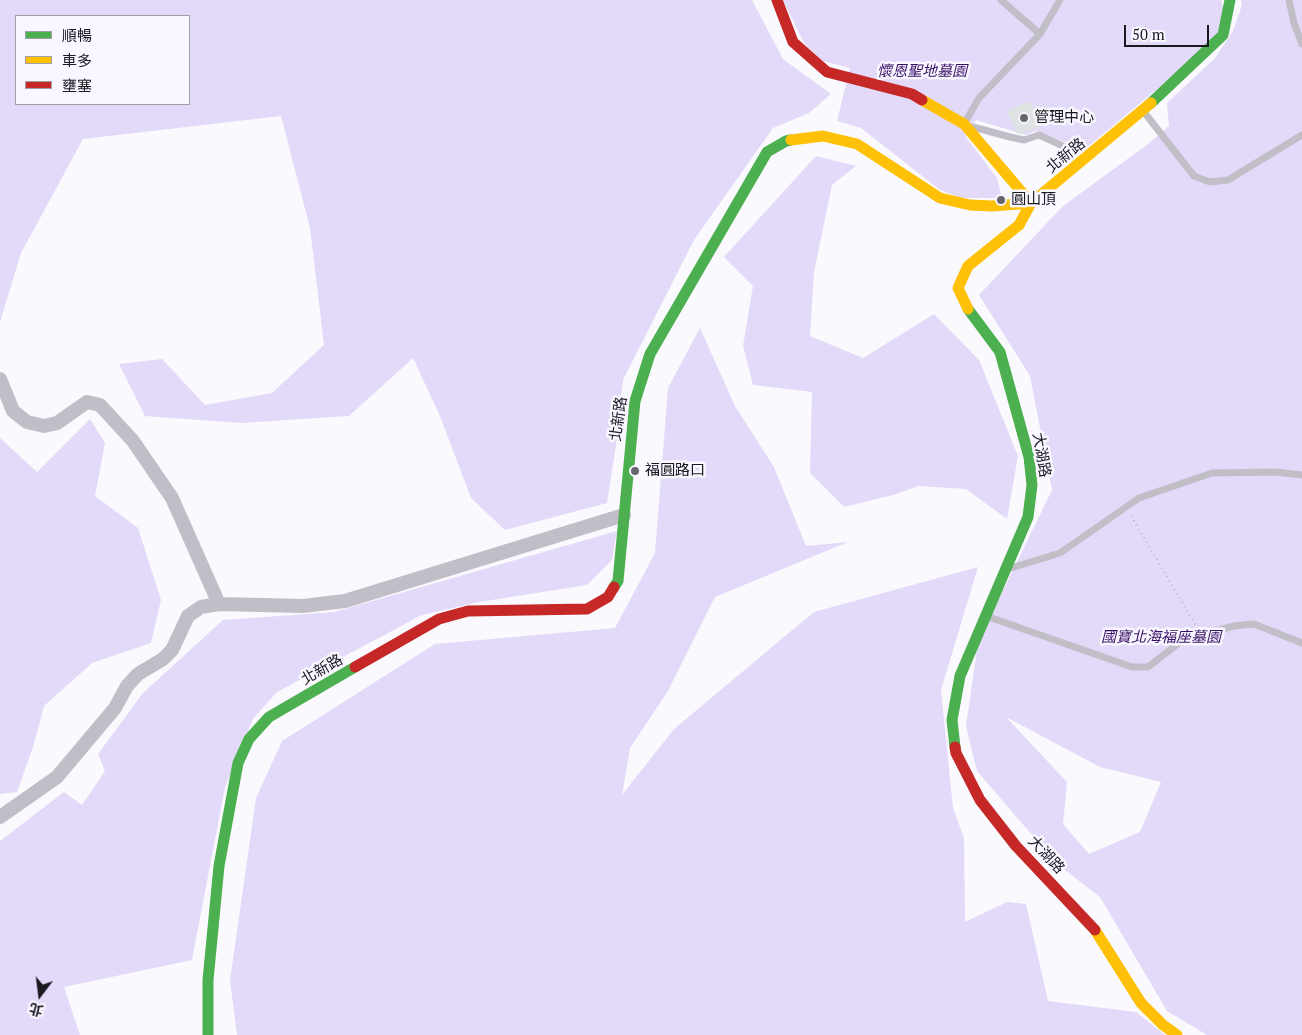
<!DOCTYPE html>
<meta charset="utf-8">
<style>
body{margin:0}
#map{position:relative;width:1302px;height:1035px;overflow:hidden;background:#faf9fd;font-family:"PT Serif","Noto Sans TC",serif}
canvas{display:block}
.legend{position:absolute;left:15px;top:15px;width:175px;height:90px;box-sizing:border-box;background:#f9f7ff;border:1px solid #a09ea6;margin:0;padding:6px 9px;list-style:none;font-size:15px;color:#1b1920}
.legend li{display:flex;align-items:center;gap:10px;height:25px}
.legend b{width:25px;border:1px solid #a09ea6}
.north{position:absolute;left:15px;top:970px;width:50px;height:50px;-webkit-text-stroke:4px #f9f7ff;paint-order:stroke;rotate:195deg;font-size:14px;font-weight:700;line-height:20px;text-align:center;color:#1b1920}
.north::after{content:'';display:block;margin:auto;width:18px;height:22px;background:#1b1920;clip-path:polygon(50% 0,100% 100%,50% 72%,0 100%)}
.scale{position:absolute;left:1124px;top:25px;width:85px;height:22px;box-sizing:border-box;border:2px solid #1b1920;border-top:0;padding-left:6px;font-size:15px;line-height:18px;white-space:nowrap;color:#1b1920;-webkit-text-stroke:4px #f9f7ff;paint-order:stroke}
</style>
<div id="map">
<canvas width="1302" height="1035"></canvas>
<ul class="legend">
<li><b style="height:6px;background:#4caf50"></b>順暢</li>
<li><b style="height:6px;background:#ffc107"></b>車多</li>
<li><b style="height:6px;background:#c62828"></b>壅塞</li>
</ul>
<div class="north">北</div>
<div class="scale">50 m</div>
</div>
<script>
const c = document.querySelector('canvas').getContext('2d');
c.lineJoin = 'round';
function fill(path, color) {
  c.fillStyle = color;
  c.fill(path, 'evenodd');
}
function toPath(rows) {
  const path = new Path2D();
  for (const r of rows) {
    path.moveTo(r[0], r[1]);
    for (let i = 2; i < r.length; i += 2) path.lineTo(r[i], r[i + 1]);
  }
  return path;
}
function stroke(path, color, width, dash) {
  c.strokeStyle = color;
  c.lineWidth = width;
  c.lineCap = dash ? 'butt' : 'round';
  c.setLineDash(dash || []);
  c.stroke(path);
}
function drawText(font, color, halo, rows, align = 'center') {
  c.font = font + ' "PT Serif","Noto Sans TC",serif';
  c.lineWidth = 5;
  c.setLineDash([]);
  c.textBaseline = 'middle';
  c.strokeStyle = halo;
  c.fillStyle = color;
  for (const [text, x, y, turn = 0] of rows) {
    c.save();
    c.translate(x, y);
    c.rotate((+turn || 0) * Math.PI / 180);
    c.textAlign = isNaN(turn) ? turn : align;
    if (halo) c.strokeText(text, 0, 0);
    c.fillText(text, 0, 0);
    c.restore();
  }
}
fill(toPath([
 [0,0,752,0,783,59,831,94,809,113,773,128,694,240,623,380,616,445,607,503,505,530,471,498,440,416,413,358,349,416,241,423,145,416,119,364,162,359,205,405,272,393,324,345,310,228,281,116,83,139,21,253,0,322],
 [16,16,189,16,189,104,16,104],
 [783,0,1221,0,1226,19,1210,45,1085,149,1035,131,1026,135,976,120,965,136,997,178,1002,198,962,198,940,190,861,128,837,121,850,68,823,61,804,43],
 [1241,0,1302,0,1302,1035,1207,1035,1167,1011,1100,897,1057,864,977,771,966,726,978,642,1052,490,1030,376,979,295,1063,206,1148,144,1169,126,1167,103,1215,58,1233,31,1242,5],
 [1006,717,1100,767,1161,782,1140,832,1089,854,1063,824,1067,782],
 [816,156,856,166,832,185,814,272,810,336,863,358,934,314,979,360,1018,456,1007,519,966,489,919,486,893,495,844,507,810,473,812,392,753,385,743,346,753,286,724,257],
 [700,328,735,406,774,467,806,546,848,542,715,597,668,691,630,748,622,795,674,729,814,612,978,567,941,690,953,808,964,838,965,922,1007,902,1026,904,1048,1001,1136,1012,1165,1035,237,1035,230,980,256,798,282,741,435,644,615,628,655,553,668,388],
 [90,419,105,443,95,496,138,528,161,600,151,643,92,663,44,706,33,747,17,792,0,794,0,438,37,472],
 [617,531,612,560,587,585,479,602,422,615,277,692,253,719,225,787,192,960,64,987,80,1035,0,1035,0,841,64,792,82,805,105,771,98,754,143,693,223,620,334,612]
]), '#e3daf9');
fill(toPath([
 [1030,101,1041,126,1021,134,1016,133,1007,111]
]), '#dfe2e2');
stroke(toPath([
 [1131,516,1196,626]
]), '#b9b7bf', 2, [1, 4]);
stroke(toPath([
 [1001,0,1040,34],
 [1289,0,1294,23,1302,44],
 [1144,112,1194,176,1210,182,1228,180,1302,135],
 [964,124,979,98,1040,34,1060,0],
 [973,127,1010,137,1024,140,1039,135,1072,150],
 [1011,568,1060,553,1139,498,1212,473,1275,472,1302,475],
 [986,616,1132,667,1148,667,1184,639,1234,626,1254,624,1302,643]
]), '#c1bec8', 7);
stroke(toPath([
 [0,379,13,411,27,422,44,426,57,423,87,402,100,405,133,441,172,498,219,604],
 [0,817,57,777,115,708,127,686,138,674,163,659,172,650,188,616,201,607,219,604,303,606,345,601,624,515]
]), '#c1bec8', 14);
stroke(toPath([
 [1151,103,1223,35,1230,0],
 [614,587,618,581,635,401,650,354,767,152,786,141,791,140],
 [955,747,952,720,960,676,1028,517,1032,485,1029,457,1000,352,968,309],
 [208,1035,208,980,219,866,238,763,249,739,269,717,355,667]
]), '#4caf50', 11);
stroke(toPath([
 [922,100,964,124,1031,203,1019,225,968,266,958,288,968,309],
 [791,140,823,136,857,144,940,198,970,205,992,206,1031,203,1151,103],
 [1095,930,1141,1003,1163,1025,1177,1035]
]), '#ffc107', 11);
stroke(toPath([
 [777,0,793,42,827,72,912,94,922,100],
 [355,667,439,619,468,611,587,609,608,597,614,587],
 [955,747,956,753,980,800,1016,846,1095,930]
]), '#c62828', 11);
for (const [x, y, r, color] of [
 [1024,118,5,"#69676d"],
 [1001,200,5,"#69676d"],
 [635,471,5,"#69676d"]
]) {
  const dot = new Path2D();
  dot.arc(x, y, r, 0, 2 * Math.PI);
  c.fillStyle = color;
  c.fill(dot);
  stroke(dot, '#f9f7ff', 2);
}
drawText('italic 15px', '#381168', '#f9f7ff', [
 ["懷恩聖地墓園",922,72],
 ["國寶北海福座墓園",1161,638]
]);
drawText('15px', '#1b1920', '#f9f7ff', [
 ["管理中心",1034,118],
 ["圓山頂",1011,200],
 ["福圓路口",645,471]
], 'left');
drawText('15px', '#1b1920', '#f9f7ff', [
 ["北新路",1066,156,-39],
 ["北新路",619,419,-82],
 ["大湖路",1041,455,80],
 ["北新路",322,670,-30],
 ["大湖路",1046,855,47]
]);
</script>
